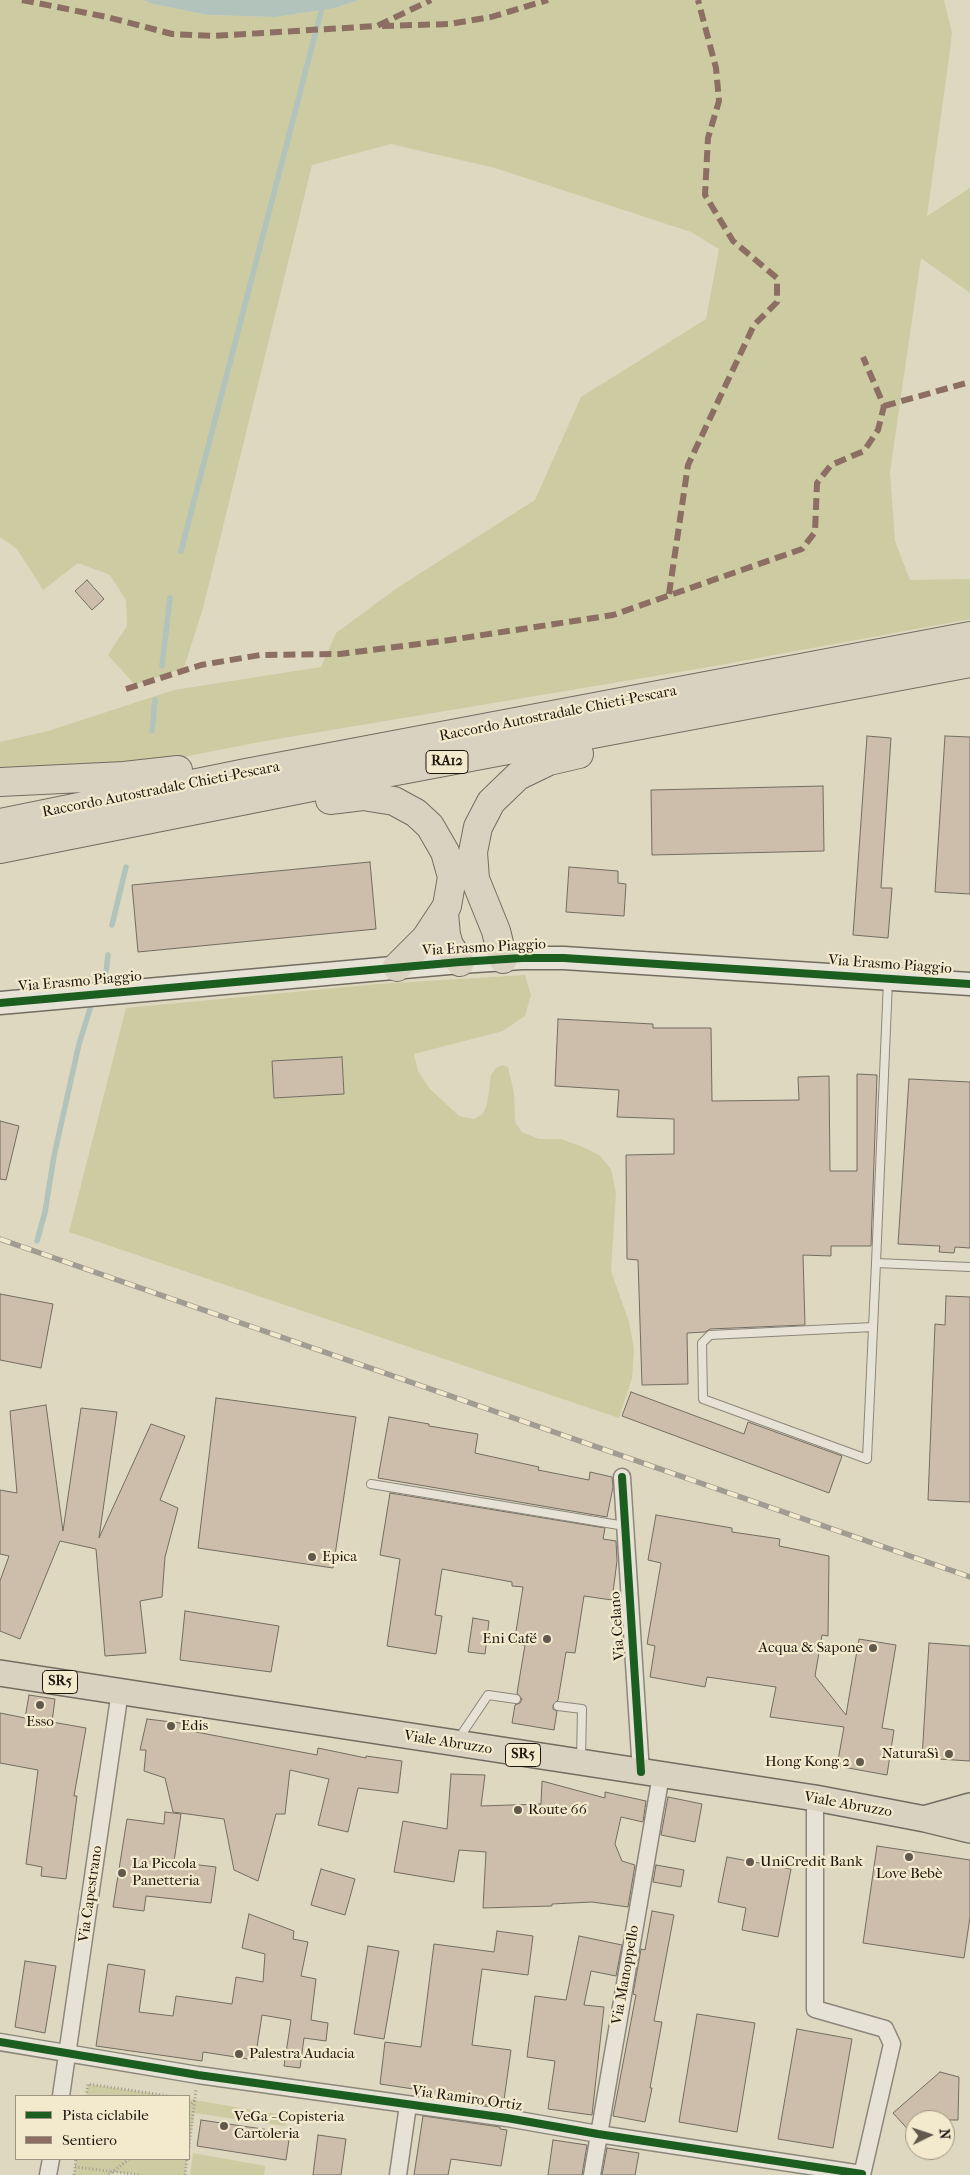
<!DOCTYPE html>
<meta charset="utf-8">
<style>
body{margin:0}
#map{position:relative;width:970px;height:2175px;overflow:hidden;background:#dfd8c0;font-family:"IM FELL French Canon",serif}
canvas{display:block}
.legend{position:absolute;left:15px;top:2095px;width:175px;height:65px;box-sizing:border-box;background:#f3eace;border:1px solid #9e9481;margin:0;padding:6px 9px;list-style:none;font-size:15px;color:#1e140e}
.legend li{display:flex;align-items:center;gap:10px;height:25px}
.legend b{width:25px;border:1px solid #9e9481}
.north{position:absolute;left:905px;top:2110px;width:50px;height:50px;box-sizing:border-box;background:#f3eace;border:1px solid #9e9481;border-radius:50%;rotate:86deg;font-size:14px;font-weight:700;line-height:20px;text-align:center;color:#1e140e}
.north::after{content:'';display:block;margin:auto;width:18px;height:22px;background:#62594c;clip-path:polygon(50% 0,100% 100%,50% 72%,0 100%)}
</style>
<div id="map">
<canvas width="970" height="2175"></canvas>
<ul class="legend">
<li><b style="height:6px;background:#1b5e20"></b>Pista ciclabile</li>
<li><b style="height:6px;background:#8d6e63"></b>Sentiero</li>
</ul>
<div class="north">N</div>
</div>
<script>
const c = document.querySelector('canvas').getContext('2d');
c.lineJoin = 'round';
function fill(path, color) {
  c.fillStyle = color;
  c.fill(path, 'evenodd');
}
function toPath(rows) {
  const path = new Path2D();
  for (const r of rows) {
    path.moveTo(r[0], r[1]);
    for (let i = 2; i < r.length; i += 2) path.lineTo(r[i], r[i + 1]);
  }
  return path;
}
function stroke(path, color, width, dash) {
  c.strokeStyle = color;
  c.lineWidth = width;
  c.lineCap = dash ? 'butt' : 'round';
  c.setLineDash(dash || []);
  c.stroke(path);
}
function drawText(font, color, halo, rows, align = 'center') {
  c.font = font + ' "IM FELL French Canon",serif';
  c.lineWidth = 4.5;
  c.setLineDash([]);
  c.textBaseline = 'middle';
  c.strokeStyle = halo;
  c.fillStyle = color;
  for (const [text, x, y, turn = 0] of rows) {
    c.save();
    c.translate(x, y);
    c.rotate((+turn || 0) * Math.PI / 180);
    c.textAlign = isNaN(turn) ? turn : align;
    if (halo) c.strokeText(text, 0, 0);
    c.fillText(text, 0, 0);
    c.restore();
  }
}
fill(toPath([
 [0,0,143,0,153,4,208,15,274,17,335,8,359,0,944,0,952,33,950,51,927,216,970,188,970,293,921,258,890,472,895,541,910,580,970,579,970,619,715,666,265,741,147,764,0,774,0,742,48,731,174,690,321,667,336,633,397,588,535,500,581,397,706,319,719,249,691,232,495,168,391,144,312,165,203,608,184,668,135,685,108,655,127,626,126,600,110,575,78,563,43,590,17,549,0,537],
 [525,975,531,995,525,1016,503,1031,414,1054,418,1071,429,1088,459,1116,474,1119,483,1114,487,1104,491,1075,496,1068,502,1065,508,1067,514,1093,515,1122,522,1132,539,1139,561,1139,583,1147,599,1155,611,1169,616,1193,611,1271,629,1322,634,1350,632,1378,619,1418,69,1232,126,1008,378,984],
 [342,1058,344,1094,274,1098],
 [88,2084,170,2096,86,2096],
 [189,2099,287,2116,285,2126,194,2113,189,2147],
 [193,2153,265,2166,264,2175,190,2175],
 [76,2159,187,2159,185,2175,141,2175,114,2172,109,2175,74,2175]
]), '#cdcba1');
fill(toPath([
 [143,0,359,0,335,8,275,17,208,15,153,4]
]), '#b1c3ba');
stroke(toPath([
 [181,551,324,0],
 [162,666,170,598],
 [152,731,155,700],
 [112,925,126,867],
 [106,972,108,955],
 [37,1241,45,1212,54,1156,79,1044,90,1009]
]), '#b1c3ba', 5.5);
const building = toPath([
 [87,580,104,599,92,610,75,591,87,580],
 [867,736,891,738,881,888,892,888,888,938,853,935,867,736],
 [945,736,970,737,970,894,935,892,945,736],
 [823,786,824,851,652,855,651,790,823,786],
 [370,862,376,929,138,952,132,885,370,862],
 [569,867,618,871,618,883,626,884,624,916,566,912,569,867],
 [558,1019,653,1024,653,1028,711,1028,712,1101,799,1100,798,1077,829,1076,830,1171,857,1171,857,1074,877,1075,871,1246,831,1246,831,1256,803,1255,805,1325,710,1329,705,1332,687,1333,688,1384,642,1385,638,1260,627,1259,626,1155,674,1154,674,1119,617,1117,619,1090,555,1086,558,1019],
 [342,1057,344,1094,274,1098,272,1061,342,1057],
 [909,1079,970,1082,970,1248,955,1247,954,1253,939,1252,940,1246,898,1244,909,1079],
 [0,1121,19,1126,6,1180,0,1179,0,1121],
 [0,1294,53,1304,41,1368,0,1360,0,1294],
 [946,1296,970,1297,970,1502,928,1500,935,1324,945,1325,946,1296],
 [631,1392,744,1434,748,1422,842,1456,829,1493,622,1416,631,1392],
 [216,1398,356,1417,333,1568,198,1548,216,1398],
 [46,1405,63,1531,81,1408,117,1412,99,1538,151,1424,185,1436,160,1500,178,1508,165,1557,162,1597,140,1601,146,1653,105,1656,96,1549,60,1541,20,1639,0,1631,0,1581,9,1556,0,1554,0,1490,17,1493,10,1411,46,1405],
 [389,1417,429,1424,429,1426,478,1434,475,1453,539,1467,538,1470,589,1480,590,1472,612,1477,613,1487,607,1517,378,1478,389,1417],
 [390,1493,605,1528,603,1539,616,1541,617,1561,612,1600,584,1596,575,1653,566,1652,558,1700,553,1705,553,1709,557,1711,554,1730,512,1723,515,1705,520,1703,522,1699,517,1693,525,1645,514,1644,523,1587,512,1586,512,1582,442,1569,435,1615,442,1616,436,1654,387,1646,400,1559,380,1555,390,1493],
 [656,1515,732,1528,732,1532,780,1539,779,1546,829,1556,828,1636,822,1635,815,1676,846,1715,859,1639,896,1645,882,1728,894,1730,887,1775,837,1766,844,1727,770,1717,776,1687,707,1677,705,1687,650,1677,655,1646,647,1644,661,1563,648,1560,656,1515],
 [185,1611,279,1626,271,1672,180,1660,185,1611],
 [473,1618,489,1621,485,1654,468,1652,473,1618],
 [929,1643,970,1646,970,1761,922,1758,929,1643],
 [29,1695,55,1699,52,1722,86,1728,74,1796,77,1796,66,1879,41,1876,42,1867,26,1864,38,1770,0,1763,0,1713,25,1718,29,1695],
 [147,1719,197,1725,196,1732,317,1755,318,1748,366,1758,366,1756,402,1761,398,1793,358,1788,348,1832,318,1825,329,1779,290,1770,285,1814,276,1814,258,1881,234,1870,224,1819,173,1812,165,1778,144,1771,146,1750,140,1750,147,1719],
 [451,1774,485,1775,481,1806,541,1804,542,1781,605,1798,605,1792,646,1801,643,1822,621,1817,615,1844,622,1861,635,1865,628,1907,592,1902,552,1904,552,1906,483,1908,486,1852,459,1850,454,1882,394,1872,403,1821,447,1829,451,1774],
 [668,1797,702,1804,695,1842,661,1835,668,1797],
 [165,1812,181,1814,174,1862,216,1867,211,1903,146,1896,144,1911,113,1907,127,1819,164,1824,165,1812],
 [877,1846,970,1860,970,1917,964,1958,863,1943,877,1846],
 [727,1857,791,1869,778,1937,742,1930,746,1908,718,1902,727,1857],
 [656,1865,684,1870,681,1887,653,1882,656,1865],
 [321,1869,355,1879,345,1915,311,1905,321,1869],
 [652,1911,674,1915,654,2021,662,2022,650,2088,652,2088,645,2122,613,2116,636,1995,633,1994,641,1949,645,1950,652,1911],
 [249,1914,294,1931,293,1939,308,1942,301,1976,316,1979,311,2020,328,2023,326,2041,304,2038,300,2068,284,2066,291,2020,262,2015,255,2060,203,2052,202,2061,96,2046,108,1964,145,1970,139,2012,173,2016,176,1996,232,2004,236,1977,263,1982,265,1954,242,1948,249,1914],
 [497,1931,533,1936,528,1975,482,1969,472,2045,511,2050,503,2107,426,2097,427,2091,380,2084,385,2042,421,2047,434,1944,494,1952,497,1931],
 [579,1936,622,1945,616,1976,591,1971,584,2005,604,2007,592,2115,548,2109,555,2061,527,2057,535,1996,566,2000,579,1936],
 [368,1946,399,1951,384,2039,354,2034,368,1946],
 [25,1961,56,1966,45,2033,15,2027,25,1961],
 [697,2014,755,2023,737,2132,679,2122,697,2014],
 [797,2029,852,2039,833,2148,778,2139,797,2029],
 [940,2072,959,2077,958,2120,915,2120,915,2137,893,2113,940,2072],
 [423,2116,500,2127,500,2129,507,2130,501,2166,451,2159,448,2175,414,2175,423,2116],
 [201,2120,290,2133,286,2160,197,2146,201,2120],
 [318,2135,346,2139,341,2175,313,2175,318,2135],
 [553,2140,587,2145,582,2175,548,2175,553,2140],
 [607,2148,639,2153,635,2175,602,2175,607,2148]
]);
fill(building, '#cdbdab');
stroke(building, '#726d61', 1);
const lane = toPath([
 [876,1263,970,1267],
 [873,1327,710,1335,702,1343,703,1399,867,1459,871,1372,876,1263,888,981],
 [371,1484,625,1526],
 [558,1706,582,1709,581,1759],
 [459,1738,488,1695,516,1699]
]);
const street = toPath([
 [622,1477,641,1772],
 [815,1798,815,2009,885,2029,892,2044,862,2175],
 [0,2042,198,2075,507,2118,598,2134,862,2174],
 [61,2096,120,1691],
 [48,2175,51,2159],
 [398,2175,408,2105],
 [592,2175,661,1775]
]);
const secondary = toPath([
 [0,1003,460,962,522,958,564,958,970,984]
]);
const primary = toPath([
 [0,1673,815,1798,925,1819,970,1830],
 [927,1818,970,1806]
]);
const highway = toPath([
 [0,782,124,776,178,770],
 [330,800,363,796,394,801,416,813,430,826,445,852,452,877,447,906,426,938,397,967],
 [0,823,246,773,970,636],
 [0,849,327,784,970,663],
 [444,913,446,935,449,945,460,962],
 [503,959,496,931,475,879,473,852,478,827,491,802,518,776,549,761,579,754]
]);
stroke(lane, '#8c877a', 10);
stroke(street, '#8c877a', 19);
stroke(secondary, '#726d61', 25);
stroke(primary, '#726d61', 28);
stroke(highway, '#726d61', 30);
stroke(toPath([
 [86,2096,88,2084,170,2096],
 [189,2106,195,2100],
 [189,2147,196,2090],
 [75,2167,141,2175],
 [74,2175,76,2159],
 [109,2175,129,2159],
 [185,2175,187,2159]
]), '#a09c92', 3, [1, 2.5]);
stroke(lane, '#e6e2d6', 8);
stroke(street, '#e6e2d6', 16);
stroke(secondary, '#e6e2d6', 22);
stroke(primary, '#dad2c1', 25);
stroke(highway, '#dad2c1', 28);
const rail = toPath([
 [0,1239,970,1577]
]);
stroke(rail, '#a09c92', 5.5);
stroke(rail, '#f3eace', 4, [11]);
stroke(toPath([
 [22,0,107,17,172,34,213,36,377,26,431,0],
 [382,26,449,24,491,17,548,0],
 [884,406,970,382],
 [669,594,688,465,754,325,777,302,777,278,733,241,705,195,708,138,719,101,716,68,698,0],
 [126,689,201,665,260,655,340,654,450,640,613,615,802,549,815,532,817,483,831,465,864,451,878,430,884,406,863,357]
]), '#8d6e63', 6, [12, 6]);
stroke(toPath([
 [0,1003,460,962,522,958,564,958,970,984],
 [622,1477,641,1772],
 [0,2042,198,2075,507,2118,598,2134,862,2174]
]), '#1b5e20', 8);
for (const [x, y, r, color] of [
 [312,1557,5,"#62594c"],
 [547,1639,5,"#62594c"],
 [873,1648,5,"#62594c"],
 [40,1705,5,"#62594c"],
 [171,1726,5,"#62594c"],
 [949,1754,5,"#62594c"],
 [860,1762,5,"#62594c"],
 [518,1810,5,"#62594c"],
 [909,1857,5,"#62594c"],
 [750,1862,5,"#62594c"],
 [122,1873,5,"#62594c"],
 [239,2054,5,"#62594c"],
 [224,2126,5,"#62594c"]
]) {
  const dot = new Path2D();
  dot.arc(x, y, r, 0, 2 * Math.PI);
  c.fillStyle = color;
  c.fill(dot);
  stroke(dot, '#f3eace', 2);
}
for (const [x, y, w] of [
 [447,762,42],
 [60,1682,35],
 [523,1755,35]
]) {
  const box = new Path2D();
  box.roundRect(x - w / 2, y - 11.5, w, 23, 4);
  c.fillStyle = '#f3eace';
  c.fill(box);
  stroke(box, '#1e140e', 1);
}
drawText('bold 14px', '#1e140e', null, [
 ["RA12",447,762],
 ["SR5",60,1682],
 ["SR5",523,1755]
]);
drawText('15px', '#1e140e', '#f3eace', [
 ["Raccordo Autostradale Chieti-Pescara",558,714,-11],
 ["Raccordo Autostradale Chieti-Pescara",161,790,-11],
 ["Via Erasmo Piaggio",484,948,-3],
 ["Via Erasmo Piaggio",890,965,4],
 ["Via Erasmo Piaggio",80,982,-5],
 ["Via Celano",618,1626,-94],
 ["Viale Abruzzo",448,1743,9],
 ["Viale Abruzzo",848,1805,10],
 ["Via Capestrano",91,1894,-82],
 ["Via Manoppello",626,1975,-80],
 ["Via Ramiro Ortiz",467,2099,8]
]);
drawText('15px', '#1e140e', '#f3eace', [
 ["Epica",322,1557],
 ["Eni Café",537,1639,"right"],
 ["Acqua & Sapone",863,1648,"right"],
 ["Esso",40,1722,"center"],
 ["Edis",181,1726],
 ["NaturaSì",939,1754,"right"],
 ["Hong Kong 2",850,1762,"right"],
 ["Route 66",528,1810],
 ["UniCredit Bank",760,1862],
 ["La Piccola",132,1864],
 ["Panetteria",132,1881],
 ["Love Bebè",909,1874,"center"],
 ["Palestra Audacia",249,2054],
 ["VeGa - Copisteria",234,2117],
 ["Cartoleria",234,2134]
], 'left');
</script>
